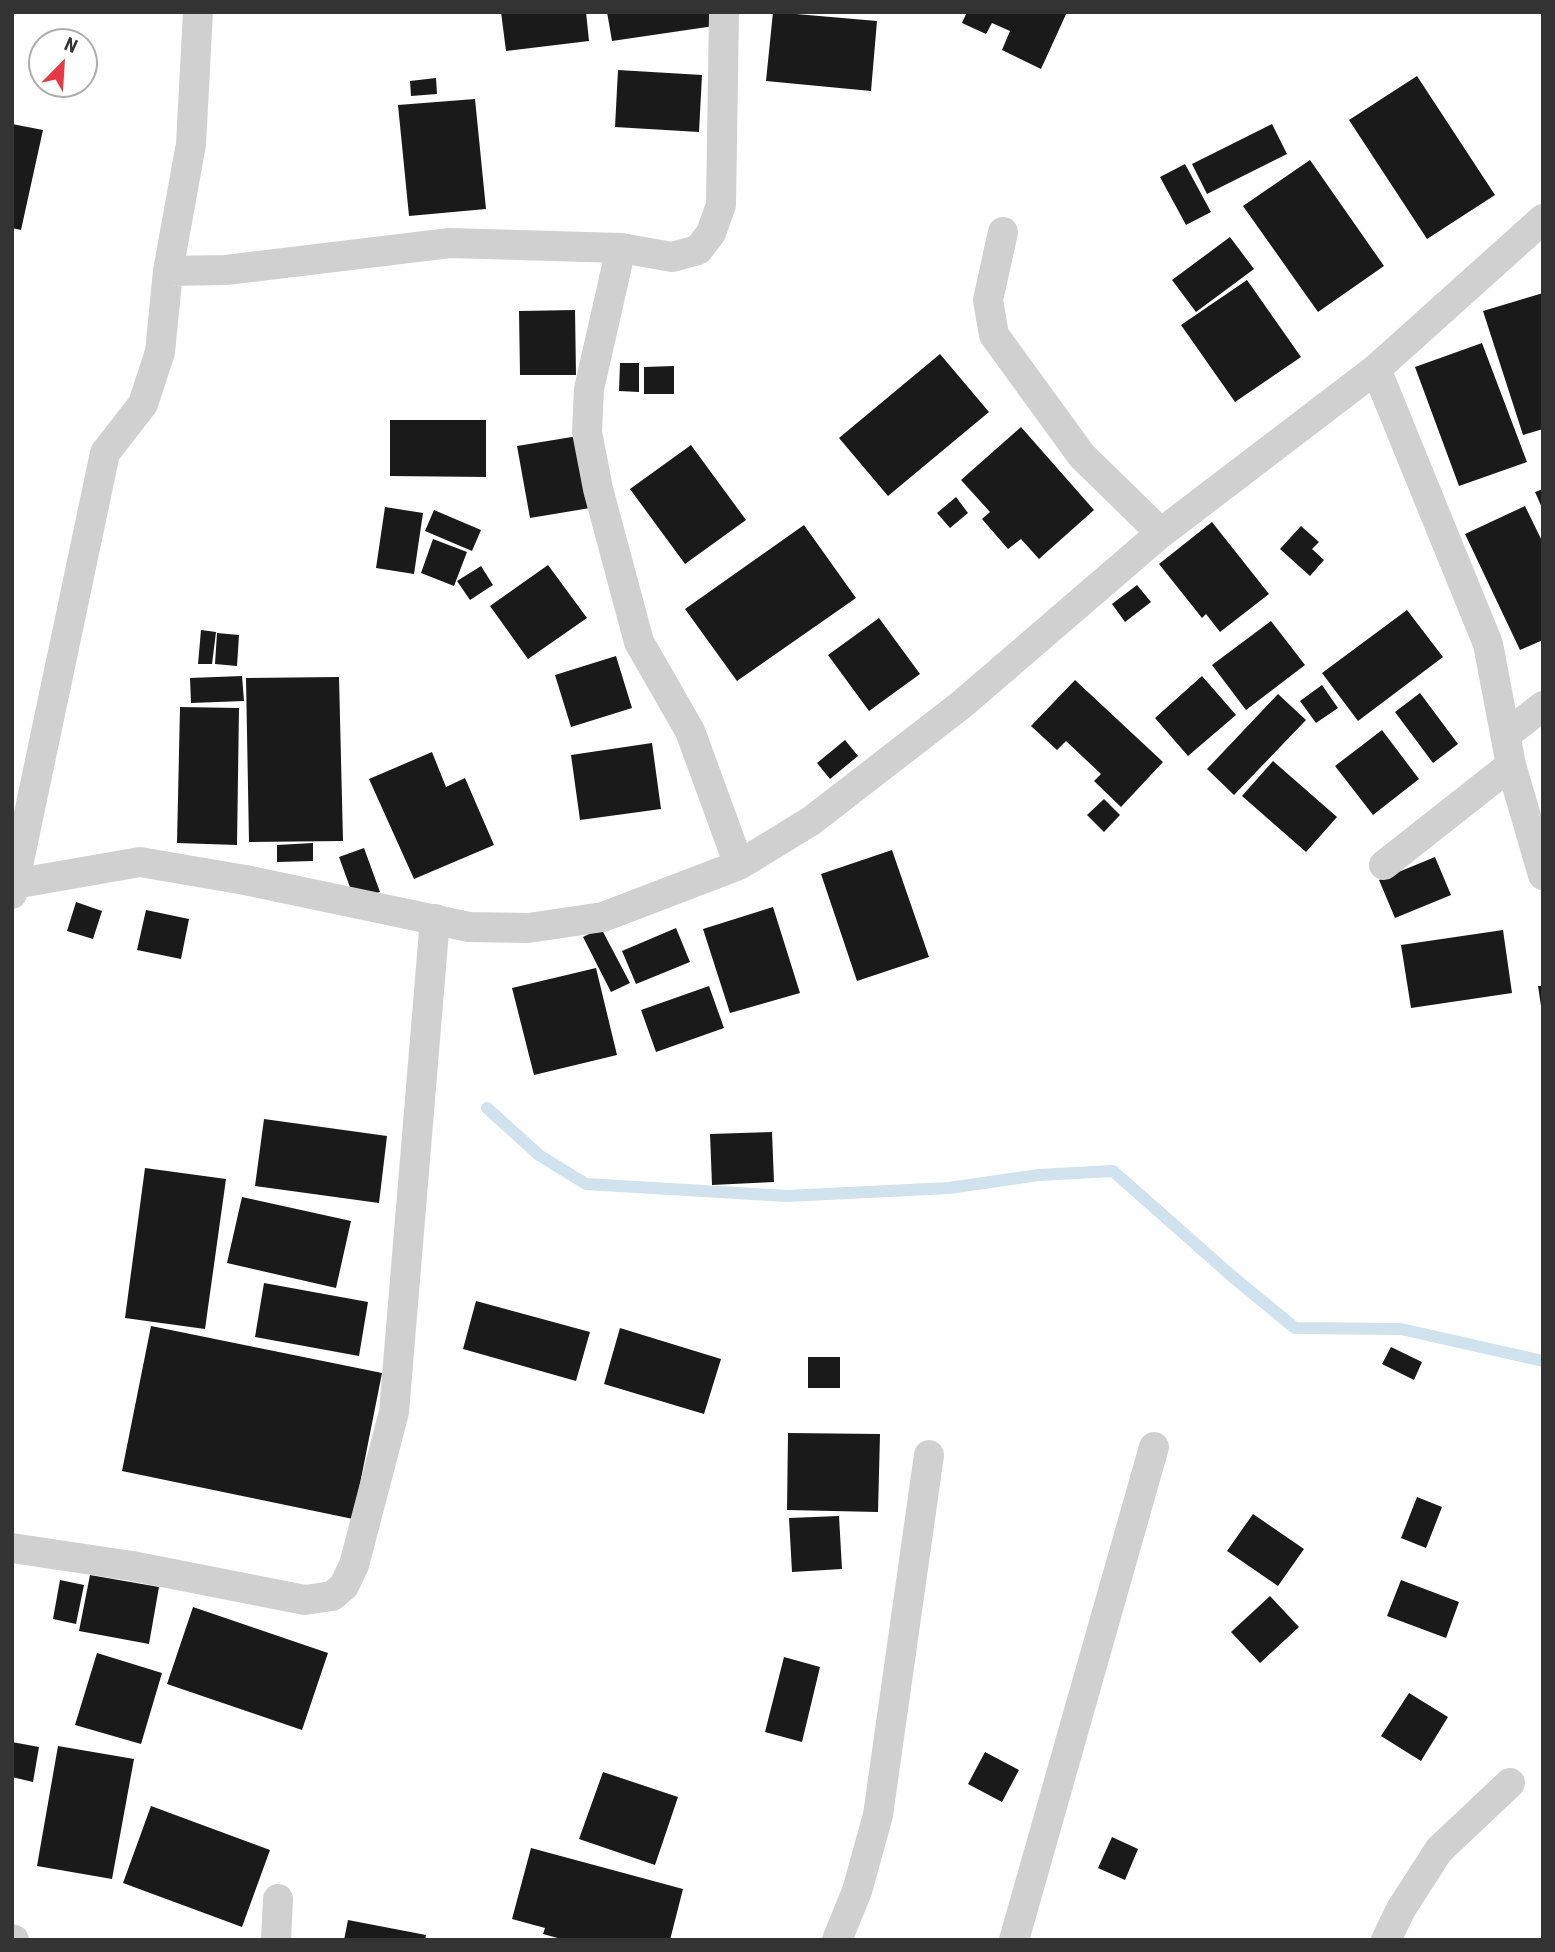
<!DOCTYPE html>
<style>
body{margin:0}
#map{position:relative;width:1555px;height:1952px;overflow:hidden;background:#fff;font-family:"Roboto Condensed",sans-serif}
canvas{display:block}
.frame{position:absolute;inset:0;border:14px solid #333;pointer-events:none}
.north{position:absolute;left:28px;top:28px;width:70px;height:70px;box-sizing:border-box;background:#fff;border:2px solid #adadad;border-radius:50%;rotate:24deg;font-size:19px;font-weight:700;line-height:28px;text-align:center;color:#333}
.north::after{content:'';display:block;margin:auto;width:24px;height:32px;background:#e63946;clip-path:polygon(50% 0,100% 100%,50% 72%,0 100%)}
</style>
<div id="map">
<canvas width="1555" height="1952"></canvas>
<div class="frame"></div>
<div class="north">N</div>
</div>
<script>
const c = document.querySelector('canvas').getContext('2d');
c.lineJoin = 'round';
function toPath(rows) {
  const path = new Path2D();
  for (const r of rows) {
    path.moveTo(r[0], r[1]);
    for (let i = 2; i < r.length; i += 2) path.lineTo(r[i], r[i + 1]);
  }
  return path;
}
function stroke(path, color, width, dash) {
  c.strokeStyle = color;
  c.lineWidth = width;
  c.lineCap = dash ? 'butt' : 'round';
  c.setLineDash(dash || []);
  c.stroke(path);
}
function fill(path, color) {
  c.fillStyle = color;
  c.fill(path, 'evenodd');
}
stroke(toPath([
 [487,1108,539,1155,586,1184,787,1196,949,1188,1039,1175,1113,1171,1234,1278,1295,1328,1401,1329,1543,1361]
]), '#cfe2ee', 12);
fill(toPath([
 [501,12,586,12,589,41,506,51],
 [607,12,712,12,714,26,612,41],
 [773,12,877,21,871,91,766,81],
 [967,12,1067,12,1041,69,1002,50,1010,31,992,23,986,34,962,23],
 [618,70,702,75,699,132,615,127],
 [1417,76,1495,195,1427,239,1349,120],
 [436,78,437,94,411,96,410,81],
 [475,99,486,209,409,216,398,105],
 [12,124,43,130,21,230,12,228],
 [1272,124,1287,154,1207,194,1192,164],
 [1310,160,1384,266,1318,312,1243,206],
 [1185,164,1211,212,1186,225,1160,177],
 [1230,237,1254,269,1196,312,1172,280],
 [1247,280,1301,357,1235,402,1181,325],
 [1543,293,1543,429,1523,435,1483,311],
 [575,310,576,375,520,375,519,311],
 [1482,343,1527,462,1459,486,1415,367],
 [940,354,989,412,888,496,839,438],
 [620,363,639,363,639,392,619,391],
 [674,366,674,394,644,394,644,367],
 [390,420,486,420,486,477,390,476],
 [1021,427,1094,510,1039,559,1021,539,1008,549,982,519,990,512,961,480],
 [578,436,590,508,530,518,517,446],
 [691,445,746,520,685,564,630,489],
 [1543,489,1543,510,1535,492],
 [956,497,968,513,950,528,937,513],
 [1525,506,1543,543,1543,640,1520,650,1465,534],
 [385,507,423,513,414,574,376,568],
 [434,510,481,530,472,551,425,531],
 [1212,522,1269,594,1220,632,1206,614,1202,618,1159,564],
 [804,525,856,598,737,681,685,609],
 [1301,526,1319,542,1312,549,1324,560,1310,576,1280,549],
 [433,539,467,552,454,586,421,573],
 [548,565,587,618,528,659,490,606],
 [481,566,493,585,470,600,457,581],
 [1137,585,1151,602,1125,622,1112,604],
 [1407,610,1443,657,1358,721,1322,673],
 [879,618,920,674,869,711,828,655],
 [1271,621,1305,665,1246,710,1212,665],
 [201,630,216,632,212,664,198,664],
 [217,633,239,635,237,666,215,664],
 [616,656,632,708,571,727,555,675],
 [242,676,244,701,191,703,190,678],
 [1202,676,1236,715,1188,756,1155,718],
 [339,677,343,841,249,842,246,678],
 [1075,680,1163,762,1121,807,1094,781,1101,774,1066,741,1057,750,1031,726],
 [1322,685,1338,708,1316,723,1300,701],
 [1420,693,1458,744,1433,763,1395,712],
 [1278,694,1306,720,1234,795,1207,769],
 [180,707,239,708,237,845,177,843],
 [1382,730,1419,779,1373,815,1335,766],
 [845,740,858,756,830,779,817,763],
 [652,743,661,809,580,820,571,755],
 [432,752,446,787,465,778,494,845,414,879,369,779],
 [1273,761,1337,817,1306,852,1242,796],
 [1104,799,1120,815,1104,832,1087,815],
 [313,843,313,861,277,862,277,845],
 [364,848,380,892,355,901,339,857],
 [892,850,929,957,857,981,821,874],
 [1435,857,1451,895,1395,918,1379,880],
 [76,902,102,911,93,939,67,931],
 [773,907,800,993,730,1013,703,929],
 [146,910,189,919,181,959,137,950],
 [601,928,630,983,611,992,583,937],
 [676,928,690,962,636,984,622,951],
 [1503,930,1512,993,1411,1008,1401,945],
 [596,968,617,1055,534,1075,512,988],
 [709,986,724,1028,656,1052,641,1010],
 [1538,986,1543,986,1543,1006,1541,1006],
 [264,1119,387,1136,379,1203,255,1186],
 [772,1132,774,1182,712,1185,710,1134],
 [145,1168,226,1179,205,1329,125,1318],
 [242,1197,351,1221,336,1288,227,1263],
 [264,1283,368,1302,359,1356,255,1337],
 [476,1301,590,1332,576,1381,463,1349],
 [151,1326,382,1373,353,1519,122,1471],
 [620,1328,721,1359,704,1414,604,1384],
 [1391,1347,1422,1362,1414,1380,1382,1364],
 [808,1357,840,1357,840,1388,808,1388],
 [788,1433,880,1434,878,1512,787,1510],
 [1417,1497,1442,1507,1426,1548,1401,1538],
 [1253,1514,1304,1549,1278,1586,1227,1551],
 [839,1516,842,1569,792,1572,789,1518],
 [90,1575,159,1587,149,1644,79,1631],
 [60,1580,84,1585,76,1624,53,1619],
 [1401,1580,1459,1602,1446,1638,1387,1616],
 [1270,1596,1299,1627,1260,1663,1231,1632],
 [193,1607,328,1653,302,1730,167,1684],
 [97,1653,162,1673,141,1744,75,1725],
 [784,1657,820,1667,802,1742,765,1732],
 [1409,1693,1448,1717,1421,1761,1381,1736],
 [12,1742,39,1747,33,1782,12,1777],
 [58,1746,134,1759,112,1879,37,1866],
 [985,1752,1019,1770,1002,1802,968,1784],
 [603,1772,678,1797,655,1865,579,1839],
 [151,1806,270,1850,242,1927,123,1883],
 [1112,1837,1138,1849,1125,1880,1098,1868],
 [531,1848,683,1889,670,1940,565,1940,543,1934,545,1928,512,1919],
 [348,1920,426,1935,425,1940,344,1940]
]), '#1a1a1a');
stroke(toPath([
 [1003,232,988,300,994,335,1082,456,1161,533],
 [621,248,589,389,587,432,598,489,639,642,690,731,739,865],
 [168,271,226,270,450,243,621,248,672,257,698,250,711,233,721,205,724,12],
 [1376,369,1488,644,1511,765,1543,875],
 [1507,734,1543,706],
 [1384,865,1511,765],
 [14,884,140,862,245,880,469,927,528,928,603,917,739,865,811,821,961,705,1161,533,1376,369,1543,219],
 [12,894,105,453,143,404,160,352,168,271,191,144,198,12],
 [12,1548,132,1566,305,1600,332,1596,344,1586,354,1565,394,1412,435,919],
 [12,1939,14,1940],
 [276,1940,278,1899],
 [837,1940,857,1891,878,1815,929,1455],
 [1014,1940,1154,1447],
 [1386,1940,1401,1909,1439,1850,1510,1783]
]), '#d0d0d0', 30);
</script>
